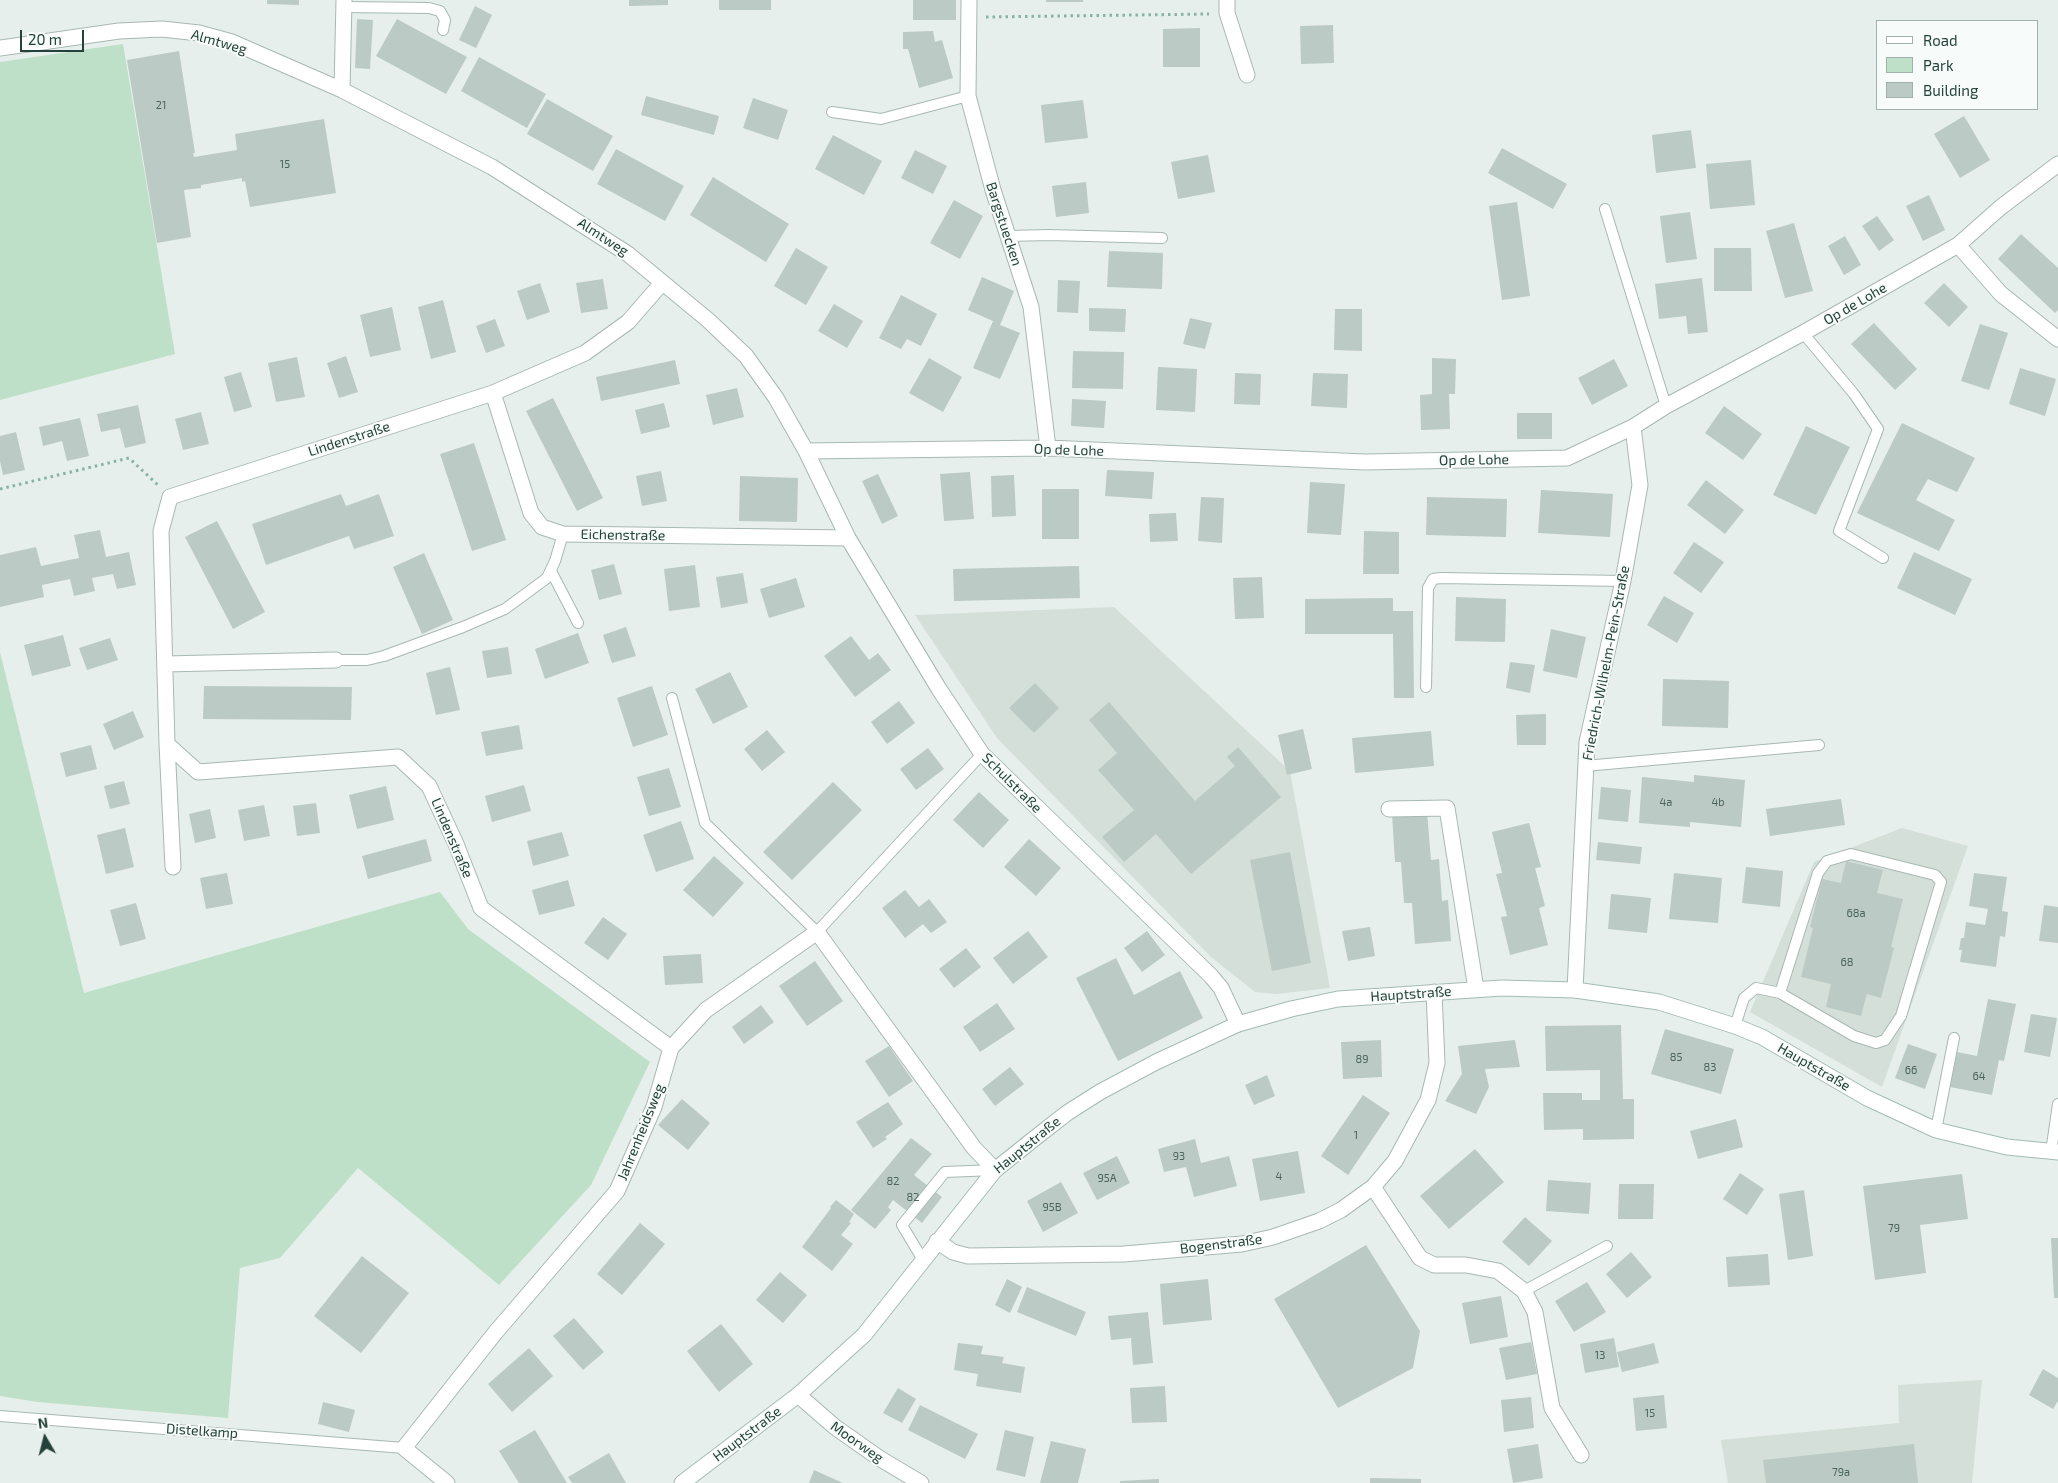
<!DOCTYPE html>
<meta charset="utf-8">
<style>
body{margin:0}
#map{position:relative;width:2058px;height:1483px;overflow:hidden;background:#e6efeb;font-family:"Exo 2",sans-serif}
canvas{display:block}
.legend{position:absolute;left:1876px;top:20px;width:162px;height:90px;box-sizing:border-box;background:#f7fbf9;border:1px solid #a3b1ad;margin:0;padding:6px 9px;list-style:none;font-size:15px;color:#24423a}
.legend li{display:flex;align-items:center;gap:10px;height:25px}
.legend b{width:25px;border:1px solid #a3b1ad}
.north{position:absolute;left:20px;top:1413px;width:50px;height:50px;-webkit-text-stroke:4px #f7fbf9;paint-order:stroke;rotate:352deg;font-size:14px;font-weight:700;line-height:20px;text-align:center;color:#24423a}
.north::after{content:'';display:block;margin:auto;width:18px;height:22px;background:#24423a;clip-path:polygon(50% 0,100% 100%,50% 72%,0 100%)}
.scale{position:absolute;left:20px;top:30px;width:64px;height:22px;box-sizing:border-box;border:2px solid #24423a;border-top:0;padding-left:6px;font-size:15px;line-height:18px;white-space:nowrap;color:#24423a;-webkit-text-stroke:4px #f7fbf9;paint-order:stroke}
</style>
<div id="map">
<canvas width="2058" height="1483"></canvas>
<ul class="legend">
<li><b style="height:6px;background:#fff"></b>Road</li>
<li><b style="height:14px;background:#bfe0c8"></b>Park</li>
<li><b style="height:14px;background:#bbcac4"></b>Building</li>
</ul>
<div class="north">N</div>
<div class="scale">20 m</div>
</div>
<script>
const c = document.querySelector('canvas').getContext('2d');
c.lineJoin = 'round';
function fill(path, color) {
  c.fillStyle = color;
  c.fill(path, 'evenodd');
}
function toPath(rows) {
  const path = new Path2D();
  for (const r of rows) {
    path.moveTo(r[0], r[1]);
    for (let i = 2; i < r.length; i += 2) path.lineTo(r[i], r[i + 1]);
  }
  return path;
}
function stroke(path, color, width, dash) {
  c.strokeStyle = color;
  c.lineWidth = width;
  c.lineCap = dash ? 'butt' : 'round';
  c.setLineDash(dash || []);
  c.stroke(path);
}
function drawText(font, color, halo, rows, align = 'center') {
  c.font = font + ' "Exo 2",sans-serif';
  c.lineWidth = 4;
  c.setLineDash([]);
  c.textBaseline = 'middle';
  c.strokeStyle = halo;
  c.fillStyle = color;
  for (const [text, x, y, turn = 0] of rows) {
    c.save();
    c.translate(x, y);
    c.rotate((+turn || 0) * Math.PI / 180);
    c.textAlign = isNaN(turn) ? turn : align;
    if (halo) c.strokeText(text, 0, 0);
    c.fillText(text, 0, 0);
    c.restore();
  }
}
fill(toPath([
 [1114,607,1290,771,1330,988,1277,994,1255,992,1211,957,997,738,915,615],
 [1902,828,1968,846,1882,1087,1750,1012,1814,862],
 [1982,1380,1972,1483,1728,1483,1721,1440,1899,1423,1898,1385]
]), '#d4dfda');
fill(toPath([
 [123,44,175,354,0,400,0,62],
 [0,652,84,993,440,892,468,929,650,1062,591,1185,499,1285,358,1168,280,1258,240,1268,228,1418,37,1402,0,1396]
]), '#bfe0c8');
fill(toPath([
 [267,0,299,0,299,5,267,4],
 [629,0,668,0,668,5,629,6],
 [719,0,771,0,771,10,719,10],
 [913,0,956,0,956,20,913,20],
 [1046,0,1083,0,1083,2,1046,2],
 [475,6,492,15,476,48,459,40],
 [357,19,373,20,370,69,355,68],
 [397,19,467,57,446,94,376,56],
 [1333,25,1334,63,1301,64,1300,26],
 [1200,28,1200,67,1163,67,1163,29],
 [933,31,935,42,942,40,953,78,919,88,908,49,903,49,903,32],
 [179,51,195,153,193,153,194,157,237,150,235,134,324,119,336,193,250,207,245,181,242,182,242,178,201,185,201,188,184,190,191,237,157,243,127,60],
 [479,57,546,94,527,128,461,91],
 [646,96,719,116,714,135,641,115],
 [753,98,788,110,778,140,743,128],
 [547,99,613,136,593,171,527,134],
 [1083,100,1088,138,1045,143,1041,105],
 [1964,116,1990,160,1960,178,1934,134],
 [1691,130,1696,168,1656,173,1652,135],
 [833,135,882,161,864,195,815,169],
 [1502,148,1567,184,1553,209,1488,173],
 [616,149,684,186,665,221,597,184],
 [915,150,947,166,933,194,901,178],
 [1208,155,1215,192,1178,199,1171,162],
 [1751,160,1755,205,1710,209,1706,164],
 [713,177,789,224,766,262,690,215],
 [1086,182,1089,213,1056,217,1052,186],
 [1929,195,1945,230,1923,241,1906,206],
 [954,200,983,216,960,259,930,243],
 [1517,202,1530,296,1502,300,1489,206],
 [1690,212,1697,259,1666,263,1660,216],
 [1877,216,1894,240,1879,251,1862,226],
 [1794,223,1813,291,1785,298,1766,231],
 [2021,234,2058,268,2058,310,2055,313,1998,259],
 [1845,236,1861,265,1844,275,1828,246],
 [796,248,828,267,806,305,774,286],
 [1714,248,1751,248,1752,291,1714,291],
 [1109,251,1163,253,1162,289,1107,287],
 [982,277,1014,291,1000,325,1020,333,1000,379,973,368,993,321,968,310],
 [1702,278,1708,332,1688,334,1686,316,1659,319,1655,284],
 [603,279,608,309,581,313,576,283],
 [1058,280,1080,281,1078,313,1057,312],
 [540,283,550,312,527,320,517,291],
 [1944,283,1968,307,1949,327,1924,303],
 [901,295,937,314,921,346,907,339,901,349,879,338],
 [443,300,456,352,431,359,418,307],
 [834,304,863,321,847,348,818,331],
 [392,307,401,350,370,357,360,315],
 [1089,308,1126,309,1125,332,1089,331],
 [1335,309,1362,309,1362,351,1334,350],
 [1190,318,1212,323,1205,349,1183,344],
 [495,319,505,346,486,353,476,326],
 [1874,323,1917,369,1895,390,1851,344],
 [1980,324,2008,333,1989,390,1961,381],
 [1073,351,1124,352,1123,389,1072,388],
 [346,356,358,392,339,398,327,363],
 [297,357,305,397,276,402,268,363],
 [929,358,962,377,943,412,909,393],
 [1432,358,1456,359,1455,394,1449,394,1450,429,1421,430,1420,395,1432,394],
 [1614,359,1628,386,1592,405,1578,378],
 [675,360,680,384,601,401,596,377],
 [1158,367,1197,369,1195,412,1156,410],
 [2020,368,2056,379,2045,416,2009,404],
 [241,372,252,407,234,412,224,377],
 [1235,373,1261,374,1260,405,1234,404],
 [1313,373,1348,374,1347,408,1311,406],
 [737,388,744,417,713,425,706,395],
 [553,398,603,498,577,511,526,411],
 [1072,399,1106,401,1104,428,1071,426],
 [664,403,670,427,641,434,635,410],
 [138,405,146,443,125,448,120,428,101,432,97,414],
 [1724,406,1762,434,1743,460,1705,433],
 [201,412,209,444,183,450,175,419],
 [1517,413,1552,413,1552,439,1517,439],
 [80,418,89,456,67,461,62,441,43,446,39,427],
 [1902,423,1975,458,1957,492,1928,479,1916,500,1955,520,1939,551,1857,513],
 [1806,426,1850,447,1816,515,1773,495],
 [16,432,25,470,3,475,0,461,0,436],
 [474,443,506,540,472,551,440,454],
 [1107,470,1154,472,1152,499,1105,496],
 [661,471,667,501,642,506,636,476],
 [970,472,974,519,944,521,940,474],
 [878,474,898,516,882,524,862,481],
 [1014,475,1016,516,992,517,991,476],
 [740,476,798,478,797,522,739,521],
 [1706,480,1744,510,1725,534,1687,505],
 [1310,482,1345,484,1341,535,1307,533],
 [1042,489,1079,489,1079,539,1042,539],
 [1541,490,1613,494,1610,537,1538,533],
 [341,494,346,506,379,494,394,536,354,549,349,536,266,565,252,524],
 [1201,497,1224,498,1222,543,1198,541],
 [1427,497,1507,499,1506,537,1426,535],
 [1176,513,1178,541,1150,542,1149,514],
 [217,521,265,612,233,629,185,537],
 [100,530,106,557,129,552,136,585,117,589,113,574,92,578,95,591,74,596,70,579,42,585,44,597,0,607,0,555,36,547,41,566,79,558,74,535],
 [1364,531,1399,532,1399,574,1363,574],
 [1694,542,1724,562,1701,593,1673,573],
 [1914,552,1972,579,1955,615,1897,588],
 [424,553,453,620,422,634,393,567],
 [614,564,622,594,599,600,591,570],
 [695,565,700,607,669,611,664,569],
 [1079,566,1080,598,954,601,953,569],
 [743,573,748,603,721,608,716,577],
 [1262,577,1264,618,1235,619,1233,578],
 [796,578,805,607,769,618,760,589],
 [1664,596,1694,613,1677,643,1647,625],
 [1456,597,1506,599,1505,642,1455,641],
 [1393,598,1393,611,1413,611,1414,698,1394,698,1393,634,1305,634,1305,599],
 [626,627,636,656,612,663,603,635],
 [1551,629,1586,637,1577,678,1543,671],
 [578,633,589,663,545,679,535,649],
 [63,635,71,666,32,676,24,645],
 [851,636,869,660,878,653,891,670,855,697,824,656],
 [110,638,118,660,87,670,79,648],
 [508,647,512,674,487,678,482,651],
 [1510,662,1535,665,1530,693,1506,688],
 [450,667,460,710,436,715,426,673],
 [730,672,748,707,713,724,695,689],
 [1663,679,1729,681,1728,728,1662,726],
 [1035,683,1059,708,1034,733,1009,708],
 [204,686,352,687,351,720,203,719],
 [652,686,668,735,633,747,617,698],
 [899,701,915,723,887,744,871,722],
 [1109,702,1195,801,1235,766,1227,757,1238,747,1281,797,1191,874,1156,834,1124,862,1102,837,1134,810,1098,770,1117,753,1089,720],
 [133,711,144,737,114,750,103,724],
 [1546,714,1546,745,1517,745,1516,715],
 [519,725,523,749,486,756,481,732],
 [1303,729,1312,769,1287,775,1278,735],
 [767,730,785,752,762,771,744,749],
 [1431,731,1434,766,1355,773,1352,738],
 [91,745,97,769,66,777,60,753],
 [928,748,944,769,916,790,900,769],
 [669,768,681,807,649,816,637,777],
 [1694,775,1745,780,1741,827,1690,822,1690,827,1639,823,1642,777,1694,782],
 [124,781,130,804,110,809,104,786],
 [833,782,862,810,792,880,763,852],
 [524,785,531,811,492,822,485,796],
 [386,786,394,820,357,829,349,795],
 [1601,787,1631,790,1628,822,1598,819],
 [979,792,1009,820,983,848,953,820],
 [1841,799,1845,825,1770,836,1766,809],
 [316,803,320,833,297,836,293,806],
 [264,805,270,836,244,841,238,810],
 [210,809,216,838,195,843,189,814],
 [1427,812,1431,860,1439,859,1442,901,1448,900,1451,941,1415,944,1412,903,1404,903,1401,862,1395,862,1392,814],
 [681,821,694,859,656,872,643,835],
 [1529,823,1541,867,1535,868,1545,906,1539,908,1548,945,1510,955,1501,917,1507,916,1496,874,1502,873,1492,832],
 [125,828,134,867,106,874,97,835],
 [562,832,569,856,533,866,527,841],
 [426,839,432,861,368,879,362,856],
 [1029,839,1061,868,1036,896,1004,867],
 [1598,842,1642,847,1640,864,1596,860],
 [1290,852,1311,963,1272,971,1250,860],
 [714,856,744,883,713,917,683,890],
 [1846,861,1883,870,1877,893,1903,899,1891,947,1894,948,1881,998,1867,994,1861,1016,1826,1007,1831,984,1801,977,1813,928,1810,927,1822,879,1841,883],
 [1746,867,1783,871,1780,907,1742,903],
 [227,873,233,904,206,909,200,878],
 [1674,873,1722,878,1718,923,1669,919],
 [1974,873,2007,877,2002,911,2008,912,2005,937,2000,936,1996,967,1960,962,1962,950,1959,950,1961,938,1964,938,1966,922,1985,925,1988,909,1969,906],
 [568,880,575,906,539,915,532,890],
 [905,890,919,907,929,899,947,922,931,933,923,924,905,938,882,908],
 [1611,894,1651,898,1647,933,1608,929],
 [136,903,146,939,120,946,110,910],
 [2044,905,2058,907,2058,943,2039,941],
 [603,917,627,934,608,960,584,943],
 [1370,927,1375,956,1348,961,1342,931],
 [1028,931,1048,957,1013,984,993,958],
 [1147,931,1165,955,1142,972,1124,948],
 [966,948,981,967,954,988,939,969],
 [701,954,703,983,665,985,663,956],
 [1116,958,1134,995,1180,971,1203,1018,1118,1061,1076,978],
 [815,961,843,1001,807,1026,779,986],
 [1988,999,2016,1004,2004,1061,1999,1060,1992,1095,1950,1087,1957,1052,1977,1056],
 [997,1003,1015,1029,980,1052,963,1027],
 [761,1005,774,1022,744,1044,732,1027],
 [2031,1014,2057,1018,2050,1057,2024,1052],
 [1621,1025,1623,1099,1634,1099,1634,1139,1583,1140,1583,1129,1544,1130,1543,1093,1582,1093,1582,1100,1600,1100,1600,1070,1546,1071,1545,1026],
 [1665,1029,1734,1049,1721,1094,1651,1074],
 [1381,1040,1382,1077,1343,1079,1341,1042],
 [1515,1040,1520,1067,1485,1069,1489,1087,1476,1114,1445,1101,1462,1074,1458,1046],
 [1908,1044,1937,1054,1925,1089,1895,1078],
 [889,1046,913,1081,889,1097,865,1061],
 [1010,1067,1024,1084,995,1106,982,1089],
 [1267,1075,1275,1096,1254,1105,1245,1085],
 [1363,1095,1390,1113,1348,1175,1321,1156],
 [682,1099,710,1123,688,1150,658,1125],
 [888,1102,903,1124,885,1137,887,1139,873,1148,856,1122],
 [1736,1119,1743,1147,1698,1159,1690,1131],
 [911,1138,932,1154,914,1175,942,1197,922,1223,893,1200,888,1207,891,1210,875,1229,851,1210],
 [1195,1139,1201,1163,1229,1156,1237,1186,1194,1197,1186,1167,1164,1172,1158,1149],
 [1475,1149,1504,1182,1449,1229,1420,1196],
 [1298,1151,1305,1193,1260,1201,1252,1159],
 [1117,1156,1130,1183,1097,1200,1083,1173],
 [1740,1173,1764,1189,1747,1215,1723,1199],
 [1962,1174,1968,1219,1920,1225,1926,1273,1875,1280,1863,1186],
 [1548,1180,1591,1183,1589,1214,1546,1211],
 [1061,1182,1078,1213,1043,1232,1027,1201],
 [1619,1184,1654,1184,1653,1219,1618,1219],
 [1804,1190,1813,1256,1788,1260,1779,1194],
 [836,1200,854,1214,849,1222,851,1223,841,1235,853,1244,832,1271,802,1247,831,1208,830,1207],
 [1525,1217,1552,1241,1529,1266,1502,1242],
 [640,1223,665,1244,622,1295,597,1274],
 [2051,1238,2058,1238,2058,1298,2054,1298],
 [1366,1245,1420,1331,1413,1368,1338,1408,1274,1299],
 [1631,1252,1652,1277,1627,1298,1606,1274],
 [1768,1254,1770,1285,1728,1287,1726,1257],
 [362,1256,409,1293,361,1353,314,1316],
 [780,1272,807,1295,783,1323,756,1300],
 [1007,1279,1022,1287,1010,1313,995,1305],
 [1208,1279,1212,1320,1163,1325,1160,1284],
 [1587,1282,1606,1312,1574,1332,1555,1301],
 [1027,1287,1086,1312,1076,1336,1017,1312],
 [1501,1296,1508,1337,1470,1344,1462,1303],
 [1148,1312,1153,1363,1133,1365,1131,1338,1111,1340,1108,1316],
 [574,1318,604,1352,583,1370,553,1336],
 [721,1324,753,1364,719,1392,687,1351],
 [1614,1338,1619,1367,1585,1373,1580,1344],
 [1531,1342,1537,1374,1506,1380,1499,1348],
 [958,1343,983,1346,981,1354,1004,1357,1002,1363,1025,1367,1021,1393,976,1386,978,1374,954,1370],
 [1654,1343,1659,1363,1622,1372,1617,1352],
 [529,1348,553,1376,512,1412,488,1384],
 [2043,1369,2058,1378,2058,1401,2053,1409,2029,1395],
 [1165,1386,1167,1422,1132,1423,1130,1388],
 [898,1388,916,1399,902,1423,883,1413],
 [1664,1395,1667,1428,1636,1431,1633,1398],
 [1531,1397,1534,1428,1504,1432,1501,1400],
 [323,1402,355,1410,349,1432,318,1424],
 [920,1405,978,1434,965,1459,908,1430],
 [535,1430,567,1483,519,1483,499,1451],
 [1005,1430,1034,1437,1025,1477,996,1470],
 [1051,1441,1086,1449,1078,1483,1040,1483],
 [1538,1444,1543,1478,1513,1483,1507,1449],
 [1914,1444,1918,1483,1766,1483,1763,1460],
 [609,1453,626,1483,572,1483,568,1477],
 [814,1470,843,1483,809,1483],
 [1370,1478,1421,1479,1421,1483,1370,1483],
 [1159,1479,1159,1483,1120,1483,1120,1481]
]), '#bbcac4');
const lane = toPath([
 [344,7,429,8,440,11,445,20,443,30],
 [832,112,881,119,968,96],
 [1605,209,1666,406],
 [1008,236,1049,235,1162,238],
 [1803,333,1854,394,1878,429,1839,531,1883,558],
 [551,571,578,623],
 [336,660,367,660,384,656,463,627,505,609,547,578,555,561,563,534],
 [1426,687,1428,588,1433,579,1441,578,1623,581],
 [672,698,705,823,817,932,982,754],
 [1585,766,1819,745],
 [1735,1026,1744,998,1756,988,1780,993,1854,1036,1876,1043,1885,1040,1901,1016,1941,882,1935,875,1851,854,1827,861,1818,873,1780,993],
 [1936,1130,1954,1038],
 [2051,1152,2058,1104],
 [923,1260,902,1225,945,1172,995,1170],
 [1524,1291,1607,1246],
 [0,1416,404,1448]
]);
const street = toPath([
 [969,0,968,96,993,190,1031,307,1048,448],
 [1227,0,1227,13,1247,75],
 [0,48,119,31,162,29,199,33,232,42,342,90,492,167,628,254,708,320,746,356,776,398,806,451,848,538,939,689,982,754,1211,976,1221,988,1238,1024],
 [342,90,344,0],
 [1958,245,2001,294,2058,339],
 [662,283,628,322,585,353,493,393,170,497,161,531,167,744,198,772,398,757,429,786,456,844,481,908,671,1048],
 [493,393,531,513,542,527,563,534,848,538],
 [806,451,1048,448,1365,462,1567,458,1633,427,1666,406,1803,333,1958,245,2001,207,2058,164],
 [165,664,336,660],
 [167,744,173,867],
 [1389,809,1447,808,1476,989],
 [1575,990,1587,742,1623,581,1640,485,1633,427],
 [1373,1187,1420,1258,1434,1265,1466,1265,1498,1271,1524,1291,1535,1312,1552,1408,1581,1455],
 [937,1241,953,1252,968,1256,1124,1254,1242,1244,1273,1237,1319,1221,1341,1210,1373,1187,1395,1161,1428,1100,1437,1063,1434,992],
 [798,1395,835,1427,879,1458,921,1483],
 [447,1483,404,1448,495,1333,617,1191,654,1107,671,1048,706,1010,817,932,974,1148,995,1170]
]);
const secondary = toPath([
 [682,1483,798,1395,864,1335,995,1170,1035,1138,1067,1113,1100,1092,1156,1062,1238,1024,1291,1009,1338,999,1502,988,1575,990,1659,1002,1735,1026,1762,1037,1867,1098,1936,1130,2007,1147,2058,1152]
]);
stroke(lane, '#a8b8b2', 12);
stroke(street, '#a8b8b2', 17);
stroke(secondary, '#a4bbb3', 17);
stroke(toPath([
 [986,17,1209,14],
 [0,489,129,458,159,486]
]), '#86b3a5', 3, [2.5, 4]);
stroke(lane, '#fff', 10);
stroke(street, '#fff', 15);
stroke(secondary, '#fff', 15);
drawText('11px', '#4a645c', null, [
 ["21",161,105],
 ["15",285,164],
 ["4a",1666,802],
 ["4b",1718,802],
 ["68a",1856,913],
 ["68",1847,962],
 ["85",1676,1057],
 ["89",1362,1059],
 ["83",1710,1067],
 ["66",1911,1070],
 ["64",1979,1076],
 ["1",1356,1135],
 ["93",1179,1156],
 ["4",1279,1176],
 ["95A",1107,1178],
 ["82",893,1181],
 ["82",913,1197],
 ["95B",1052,1207],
 ["79",1894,1228],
 ["13",1600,1355],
 ["15",1650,1413],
 ["79a",1841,1472]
]);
drawText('14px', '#24423a', '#f7fbf9', [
 ["Almtweg",219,42,16],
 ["Bargstuecken",1004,224,72],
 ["Almtweg",603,237,33],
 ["Op de Lohe",1855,304,-30],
 ["Lindenstraße",349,439,-18],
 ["Op de Lohe",1069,450,2],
 ["Op de Lohe",1474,460,-1],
 ["Eichenstraße",623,535,1],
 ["Friedrich-Wilhelm-Pein-Straße",1606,663,-79],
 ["Schulstraße",1012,783,45],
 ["Lindenstraße",452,838,67],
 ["Hauptstraße",1411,994,-4],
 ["Hauptstraße",1814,1067,30],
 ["Jahrenheidsweg",641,1132,-68],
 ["Hauptstraße",1027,1145,-39],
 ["Bogenstraße",1221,1244,-7],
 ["Distelkamp",202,1431,4],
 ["Hauptstraße",747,1434,-37],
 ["Moorweg",857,1442,35]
]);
</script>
